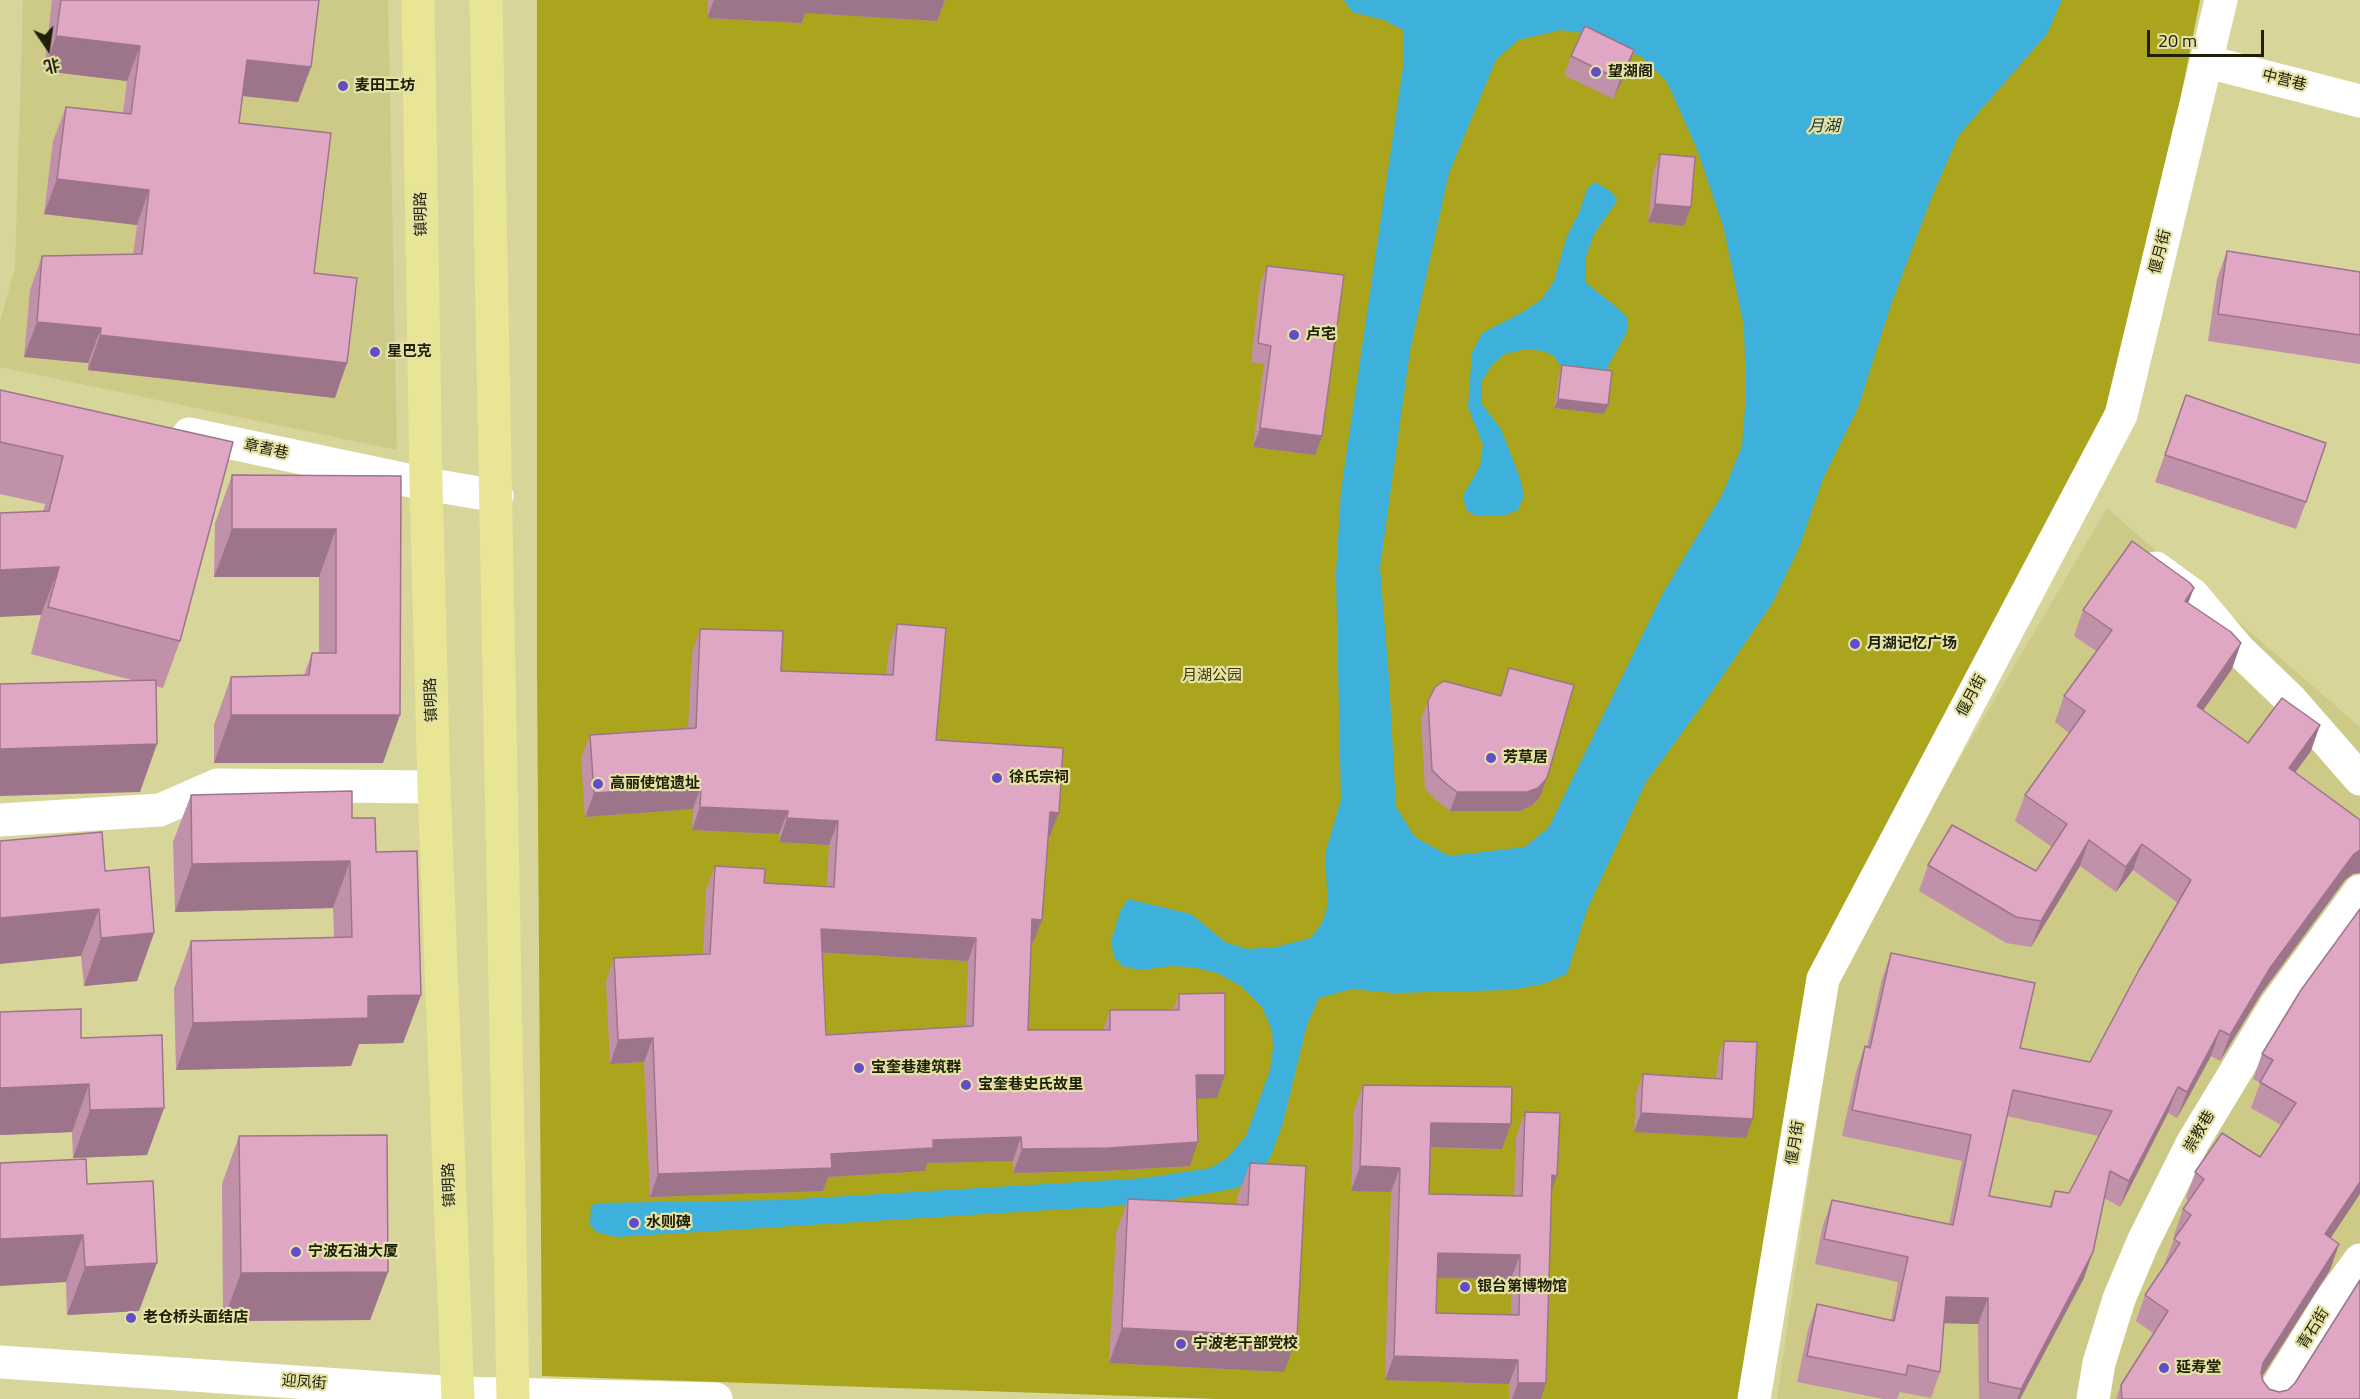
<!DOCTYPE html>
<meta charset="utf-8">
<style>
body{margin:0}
#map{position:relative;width:2360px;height:1399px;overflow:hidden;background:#d7d59a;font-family:"Titillium Web","Noto Sans SC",sans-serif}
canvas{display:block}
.north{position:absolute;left:18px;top:18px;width:60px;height:60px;-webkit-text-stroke:4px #e4e2a6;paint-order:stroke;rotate:167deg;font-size:16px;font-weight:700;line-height:24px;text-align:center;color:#1f1e07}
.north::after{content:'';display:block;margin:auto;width:21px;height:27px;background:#1f1e07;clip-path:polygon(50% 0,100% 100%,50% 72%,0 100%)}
.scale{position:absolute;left:2147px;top:30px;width:117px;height:27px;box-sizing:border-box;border:3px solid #1f1e07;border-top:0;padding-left:8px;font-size:18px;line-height:21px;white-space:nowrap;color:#1f1e07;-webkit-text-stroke:4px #e4e2a6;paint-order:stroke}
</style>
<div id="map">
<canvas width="2360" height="1399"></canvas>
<div class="north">北</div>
<div class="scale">20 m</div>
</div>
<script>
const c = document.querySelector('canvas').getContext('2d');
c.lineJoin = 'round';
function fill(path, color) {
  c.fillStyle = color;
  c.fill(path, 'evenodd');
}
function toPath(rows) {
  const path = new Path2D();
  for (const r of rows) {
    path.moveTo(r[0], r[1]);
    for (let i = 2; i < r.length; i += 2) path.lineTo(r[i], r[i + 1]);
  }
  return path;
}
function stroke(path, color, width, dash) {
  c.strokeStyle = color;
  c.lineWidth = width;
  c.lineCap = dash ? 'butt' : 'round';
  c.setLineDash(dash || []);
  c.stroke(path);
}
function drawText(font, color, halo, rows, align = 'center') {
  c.font = font + ' "Titillium Web","Noto Sans SC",sans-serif';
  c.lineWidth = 4.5;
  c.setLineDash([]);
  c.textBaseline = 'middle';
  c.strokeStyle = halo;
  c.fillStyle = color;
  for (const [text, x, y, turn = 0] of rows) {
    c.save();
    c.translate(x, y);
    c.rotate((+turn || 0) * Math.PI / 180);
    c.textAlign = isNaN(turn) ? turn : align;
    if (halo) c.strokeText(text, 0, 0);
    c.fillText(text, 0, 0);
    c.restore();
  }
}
fill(toPath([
 [23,0,388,0,397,450,0,367,0,322,15,268],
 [2107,508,2360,727,2360,1399,1777,1399,1840,963]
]), '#ccca86');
fill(toPath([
 [537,0,2200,0,2141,298,2109,413,1817,976,1739,1399,1218,1399,542,1376,537,669]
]), '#aba41d');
fill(toPath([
 [1344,0,2062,0,2047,34,1959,135,1933,194,1891,305,1858,408,1823,479,1799,548,1773,602,1709,696,1646,782,1587,910,1567,974,1543,984,1510,990,1393,993,1352,989,1319,998,1307,1025,1283,1123,1271,1156,1259,1173,1237,1188,1146,1204,617,1237,596,1232,590,1225,591,1206,598,1203,781,1200,1145,1178,1210,1168,1226,1159,1246,1136,1270,1070,1273,1048,1272,1030,1262,1007,1241,986,1217,973,1193,967,1171,966,1140,970,1122,966,1114,957,1111,941,1121,910,1128,899,1191,914,1225,942,1247,949,1276,947,1311,938,1322,923,1328,905,1325,854,1341,800,1336,574,1341,491,1404,61,1403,30,1384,20,1352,12],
 [1561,30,1596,35,1643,58,1667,82,1697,149,1724,229,1744,327,1746,396,1742,446,1723,493,1663,593,1549,827,1525,847,1449,856,1415,837,1396,807,1389,678,1380,568,1410,351,1449,173,1496,60,1518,40],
 [1595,182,1612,192,1617,201,1594,234,1586,257,1585,282,1620,310,1628,319,1628,330,1605,372,1567,375,1554,356,1543,351,1526,349,1504,354,1491,366,1481,383,1481,403,1501,429,1520,478,1524,496,1518,510,1505,515,1475,516,1466,509,1463,496,1480,466,1483,445,1468,407,1472,353,1482,333,1523,312,1542,299,1554,281,1567,236,1579,213,1587,189]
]), '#3db1db');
stroke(toPath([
 [2208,62,2360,101],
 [189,434,426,484,497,496],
 [2156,568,2193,595,2240,651,2292,701,2360,779],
 [0,820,160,810,217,785,434,787],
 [0,1362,458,1393,716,1399],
 [1754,1399,1823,979,2121,415,2221,0],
 [2093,1399,2099,1363,2119,1299,2143,1242,2193,1142,2276,1005,2360,891],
 [2270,1399,2331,1300,2360,1260]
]), '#fff', 33);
stroke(toPath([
 [418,0,426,484,434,787,458,1399],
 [486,0,513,1399]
]), '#e8e595', 33);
fill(toPath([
 [52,0,319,0,298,102,243,96,239,123,314,273,335,398,88,370,88,363,24,357,30,290,42,256,133,255,137,225,44,214,53,141,66,107,123,113,127,81,44,71],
 [708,0,945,0,937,21,805,13,802,23,707,18],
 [1571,56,1628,69,1613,99,1564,75],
 [1660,154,1684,226,1648,222,1653,172],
 [2227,251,2360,272,2360,364,2208,341,2217,279],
 [1267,266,1322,436,1315,455,1253,447,1264,364,1251,362,1260,285],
 [1562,365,1604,414,1554,408,1559,375],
 [0,390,233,442,180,641,163,688,156,686,140,792,132,680,31,654,41,615,43,512,45,504,0,494],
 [2186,395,2306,502,2296,529,2155,482],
 [232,475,401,476,383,763,214,763,214,725,231,677,304,675,312,653,319,653,319,577,214,577,215,523],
 [2188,603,2232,669,2203,710,2248,743,2311,751,2295,773,2353,874,2345,880,2261,994,2220,1061,2211,1056,2177,1118,2168,1113,2120,1207,2104,1198,2084,1278,2020,1399,1979,1399,1978,1324,1944,1323,1940,1372,1931,1398,1900,1392,1897,1399,1884,1399,1797,1382,1808,1330,1817,1304,1891,1320,1898,1282,1815,1264,1823,1225,1832,1200,1949,1224,1962,1161,1842,1136,1856,1072,1865,1046,1867,1047,1882,979,1891,953,2020,1048,2090,1062,2178,903,2133,870,2116,892,2080,866,2031,947,2006,943,1919,891,1928,865,2036,871,2052,847,2015,821,2025,795,2069,733,2055,722,2064,696,2096,651,2074,636,2083,610],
 [2007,1116,2099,1136,2069,1193,2055,1191,2049,1207,1989,1196],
 [897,624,936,740,1059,813,1050,836,1048,836,1042,920,1033,943,1031,943,1028,1030,1103,1030,1110,1010,1173,1010,1179,994,1225,1075,1217,1098,1197,1098,1190,1166,1101,1171,1013,1173,1013,1161,927,1163,925,1171,828,1177,823,1191,650,1197,644,1062,610,1064,606,982,614,958,703,954,706,890,715,866,764,883,827,886,829,845,779,842,779,834,692,830,693,809,585,817,581,758,590,735,688,728,692,653,700,629,781,671,886,675,889,647],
 [822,953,968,961,966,1026,826,1035],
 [1509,668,1540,797,1531,806,1520,811,1450,811,1437,801,1425,789,1421,719,1428,701,1500,696],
 [191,795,352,818,376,852,421,995,403,1043,359,1044,351,1066,176,1070,174,989,191,941,334,938,333,908,175,912,173,842],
 [105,871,154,933,137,981,84,986,81,956],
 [2360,909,2331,1238,2339,1244,2330,1270,2262,1377,2263,1381,2269,1389,2279,1392,2360,1399,2116,1399,2121,1385,2153,1333,2136,1321,2145,1295,2165,1266,2164,1265,2174,1239,2176,1237,2174,1235,2183,1209,2189,1201,2186,1198,2196,1170,2260,1157,2281,1125,2251,1108,2260,1083,2253,1079,2262,1054],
 [0,1012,81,1038,164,1108,147,1155,73,1158,72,1132,0,1135],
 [1724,1041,1746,1138,1634,1132,1636,1093,1643,1074,1716,1078,1718,1059],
 [1363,1085,1502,1149,1431,1148,1429,1194,1514,1196,1516,1137,1525,1112,1552,1190,1546,1383,1541,1399,1509,1399,1509,1384,1385,1380,1391,1192,1351,1191,1354,1110],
 [1437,1278,1511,1279,1511,1315,1436,1313],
 [239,1136,388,1272,370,1320,223,1321,222,1184],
 [1250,1163,1284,1372,1109,1363,1116,1234,1128,1199,1237,1205,1237,1198],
 [87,1184,139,1311,67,1315,66,1282]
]), '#c190a9');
fill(toPath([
 [714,0,945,0,937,21,805,13,802,23,707,18],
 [56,36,140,46,127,81,44,71],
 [1634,50,1628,69,1613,99,1620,80],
 [247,60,311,67,298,102,234,95],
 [57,179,149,190,137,225,44,214],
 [1655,204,1691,207,1684,226,1648,222],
 [37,322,101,328,88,363,24,357],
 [100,335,347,363,335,398,88,370],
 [1558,399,1608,405,1604,414,1554,408],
 [1260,428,1322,436,1315,455,1253,447],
 [232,529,336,529,319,577,214,577],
 [59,567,41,615,0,617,0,570],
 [2194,588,2184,614,2185,601],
 [2241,643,2232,669,2188,732,2197,706],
 [231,715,400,715,383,763,214,763],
 [2320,725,2311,751,2279,794,2289,768],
 [157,744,140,792,0,796,0,749],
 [1547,778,1540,797,1531,806,1520,811,1450,811,1457,792],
 [701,786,693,809,585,817,594,793],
 [700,807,788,811,779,834,692,830],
 [1050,812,1059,813,1050,836,1041,836],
 [787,818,838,821,829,845,779,842],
 [2089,840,2080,866,2031,947,2041,921],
 [2142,844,2133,870,2116,892,2126,867],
 [2360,850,2360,873,2353,874,2345,880,2261,994,2220,1061,2230,1035,2270,968,2354,854],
 [350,861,333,908,175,912,192,864],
 [99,909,81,956,0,964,0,918],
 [1032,919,1042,920,1033,943,1023,942],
 [821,929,976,938,968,961,812,952],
 [154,933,137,981,84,986,101,938],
 [421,995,403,1043,359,1044,351,1066,176,1070,193,1023,368,996],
 [2220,1030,2211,1056,2177,1118,2187,1092],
 [653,1038,644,1062,610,1064,618,1040],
 [1196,1075,1225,1075,1217,1098,1187,1099],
 [89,1084,72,1132,0,1135,0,1088],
 [2178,1087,2168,1113,2120,1207,2129,1181],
 [164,1108,147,1155,73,1158,90,1110],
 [1641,1113,1753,1119,1746,1138,1634,1132],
 [1431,1123,1511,1124,1502,1149,1423,1147],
 [1021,1137,1013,1161,927,1163,925,1171,828,1177,823,1191,650,1197,658,1174,933,1140],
 [1198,1142,1190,1166,1101,1171,1013,1173,1022,1149],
 [1360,1166,1400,1168,1391,1192,1351,1191],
 [1552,1175,1557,1176,1548,1200],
 [2360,1182,2360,1194,2316,1260,2325,1234],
 [83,1235,66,1282,0,1286,0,1239],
 [2339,1244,2330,1270,2254,1389,2263,1363],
 [2093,1252,2084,1278,2020,1399,2017,1399,2021,1389],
 [1438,1253,1520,1255,1511,1279,1429,1278],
 [157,1263,139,1311,67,1315,85,1267],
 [388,1272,370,1320,223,1321,241,1273],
 [1946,1297,1988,1298,1978,1324,1937,1323],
 [1122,1328,1297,1337,1284,1372,1109,1363],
 [1394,1356,1518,1360,1509,1384,1385,1380],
 [1518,1383,1546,1383,1541,1399,1512,1399]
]), '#9d758a');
const building = toPath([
 [61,0,319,0,311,67,247,60,239,123,331,133,314,273,357,278,347,363,100,335,101,328,37,322,42,256,142,254,149,190,57,179,66,107,131,114,140,46,56,36,61,0],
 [1585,26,1634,50,1620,80,1571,56,1585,26],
 [1660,154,1695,157,1691,207,1655,204,1660,154],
 [2227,251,2360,272,2360,335,2218,314,2227,251],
 [1267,266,1344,275,1322,436,1260,428,1271,346,1258,343,1267,266],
 [1562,365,1612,371,1608,405,1558,399,1562,365],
 [0,390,233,442,180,641,48,607,59,567,0,570,0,513,49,511,63,456,0,442,0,390],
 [2186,395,2326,443,2306,502,2165,455,2186,395],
 [232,475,401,476,400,715,231,715,231,677,309,675,312,653,336,653,336,529,232,529,232,475],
 [2132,541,2190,583,2194,588,2185,601,2231,632,2241,643,2197,706,2248,743,2282,698,2320,725,2289,768,2360,820,2360,850,2354,854,2270,968,2230,1035,2220,1030,2187,1092,2178,1087,2129,1181,2110,1171,2093,1252,2021,1389,1988,1382,1988,1298,1946,1297,1940,1372,1908,1365,1906,1375,1807,1356,1817,1304,1894,1321,1908,1257,1824,1239,1832,1200,1953,1225,1971,1135,1852,1110,1865,1046,1870,1048,1891,953,2035,983,2020,1048,2090,1062,2139,970,2191,880,2142,844,2126,867,2089,840,2041,921,2016,917,1928,865,1952,825,2036,871,2067,824,2025,795,2085,711,2064,696,2112,630,2083,610,2132,541],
 [2013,1090,2112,1111,2069,1193,2055,1191,2051,1207,1989,1196,2013,1090],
 [897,624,946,628,936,740,1063,748,1059,813,1050,812,1042,920,1032,919,1028,1030,1110,1030,1110,1010,1179,1010,1179,994,1225,993,1225,1075,1196,1075,1198,1142,1109,1148,1022,1149,1021,1137,933,1140,933,1148,831,1154,832,1168,658,1174,653,1038,618,1040,614,958,710,954,715,866,765,869,764,883,834,887,838,821,787,818,788,811,700,807,701,786,594,793,590,735,696,728,700,629,783,631,781,671,893,675,897,624],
 [821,929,976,938,973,1026,826,1035,821,929],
 [1509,668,1574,685,1547,778,1538,788,1527,792,1457,792,1444,782,1432,770,1428,701,1435,687,1444,681,1501,696,1509,668],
 [156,680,157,744,0,749,0,684,156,680],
 [352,791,352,818,375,818,376,852,417,851,421,995,368,996,368,1018,193,1023,191,941,352,937,350,861,192,864,191,795,352,791],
 [102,832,105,871,149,867,154,933,101,938,99,909,0,918,0,841,102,832],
 [2360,909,2360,1182,2325,1234,2339,1244,2263,1363,2261,1373,2263,1381,2269,1389,2279,1392,2288,1390,2295,1383,2360,1280,2360,1399,2122,1399,2121,1385,2168,1311,2145,1295,2180,1243,2174,1239,2191,1215,2183,1209,2204,1179,2195,1172,2222,1133,2260,1157,2296,1103,2260,1082,2273,1060,2262,1054,2301,990,2360,909],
 [81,1009,81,1038,162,1035,164,1108,90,1110,89,1084,0,1088,0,1012,81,1009],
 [1724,1041,1757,1042,1753,1119,1641,1113,1643,1074,1722,1079,1724,1041],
 [1363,1085,1512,1087,1511,1124,1431,1123,1429,1194,1522,1196,1525,1112,1560,1113,1557,1176,1552,1175,1546,1383,1518,1383,1518,1360,1394,1356,1400,1168,1360,1166,1363,1085],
 [1438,1253,1520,1255,1519,1315,1436,1313,1438,1253],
 [387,1135,388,1272,241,1273,239,1136,387,1135],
 [86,1159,87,1184,153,1181,157,1263,85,1267,83,1235,0,1239,0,1163,86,1159],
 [1250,1163,1306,1166,1297,1337,1122,1328,1128,1199,1248,1205,1250,1163]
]);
fill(building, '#e0a7c5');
stroke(building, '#9d758a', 1.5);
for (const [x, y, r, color] of [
 [1596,72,6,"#634dc6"],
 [343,86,6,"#634dc6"],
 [1294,335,6,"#634dc6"],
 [375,352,6,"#634dc6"],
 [1855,644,6,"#634dc6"],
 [1491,758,6,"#634dc6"],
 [997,778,6,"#634dc6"],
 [598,784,6,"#634dc6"],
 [859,1068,6,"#634dc6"],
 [966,1085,6,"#634dc6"],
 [634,1223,6,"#634dc6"],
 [296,1252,6,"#634dc6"],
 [1465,1287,6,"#634dc6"],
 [131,1318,6,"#634dc6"],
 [1181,1344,6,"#634dc6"],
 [2164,1368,6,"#634dc6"]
]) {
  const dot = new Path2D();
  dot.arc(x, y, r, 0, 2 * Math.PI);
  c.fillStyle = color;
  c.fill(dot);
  stroke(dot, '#e4e2a6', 2);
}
drawText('bold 15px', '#1f1e07', '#e4e2a6', [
 ["望湖阁",1608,72],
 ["麦田工坊",355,86],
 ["卢宅",1306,335],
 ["星巴克",387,352],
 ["月湖记忆广场",1867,644],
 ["芳草居",1503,758],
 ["徐氏宗祠",1009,778],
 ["高丽使馆遗址",610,784],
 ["宝奎巷建筑群",871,1068],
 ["宝奎巷史氏故里",978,1085],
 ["水则碑",646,1223],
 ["宁波石油大厦",308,1252],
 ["银台第博物馆",1477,1287],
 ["老仓桥头面结店",143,1318],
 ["宁波老干部党校",1193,1344],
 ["延寿堂",2176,1368]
], 'left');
drawText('15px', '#1f1e07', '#e4e2a6', [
 ["中营巷",2284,81,14],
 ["镇明路",422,214,-91],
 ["偃月街",2161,252,-76],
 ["章耆巷",266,450,12],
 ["偃月街",1972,696,-62],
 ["镇明路",432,700,-92],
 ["崇教巷",2200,1132,-60],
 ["偃月街",1796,1143,-81],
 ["镇明路",450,1185,-92],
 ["青石街",2314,1329,-58],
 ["迎凤街",304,1383,4]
]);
drawText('15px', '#3c3901', '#e4e2a6', [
 ["月湖公园",1212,676]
]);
drawText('italic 16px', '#162f39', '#e4e2a6', [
 ["月湖",1824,127]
]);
</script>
